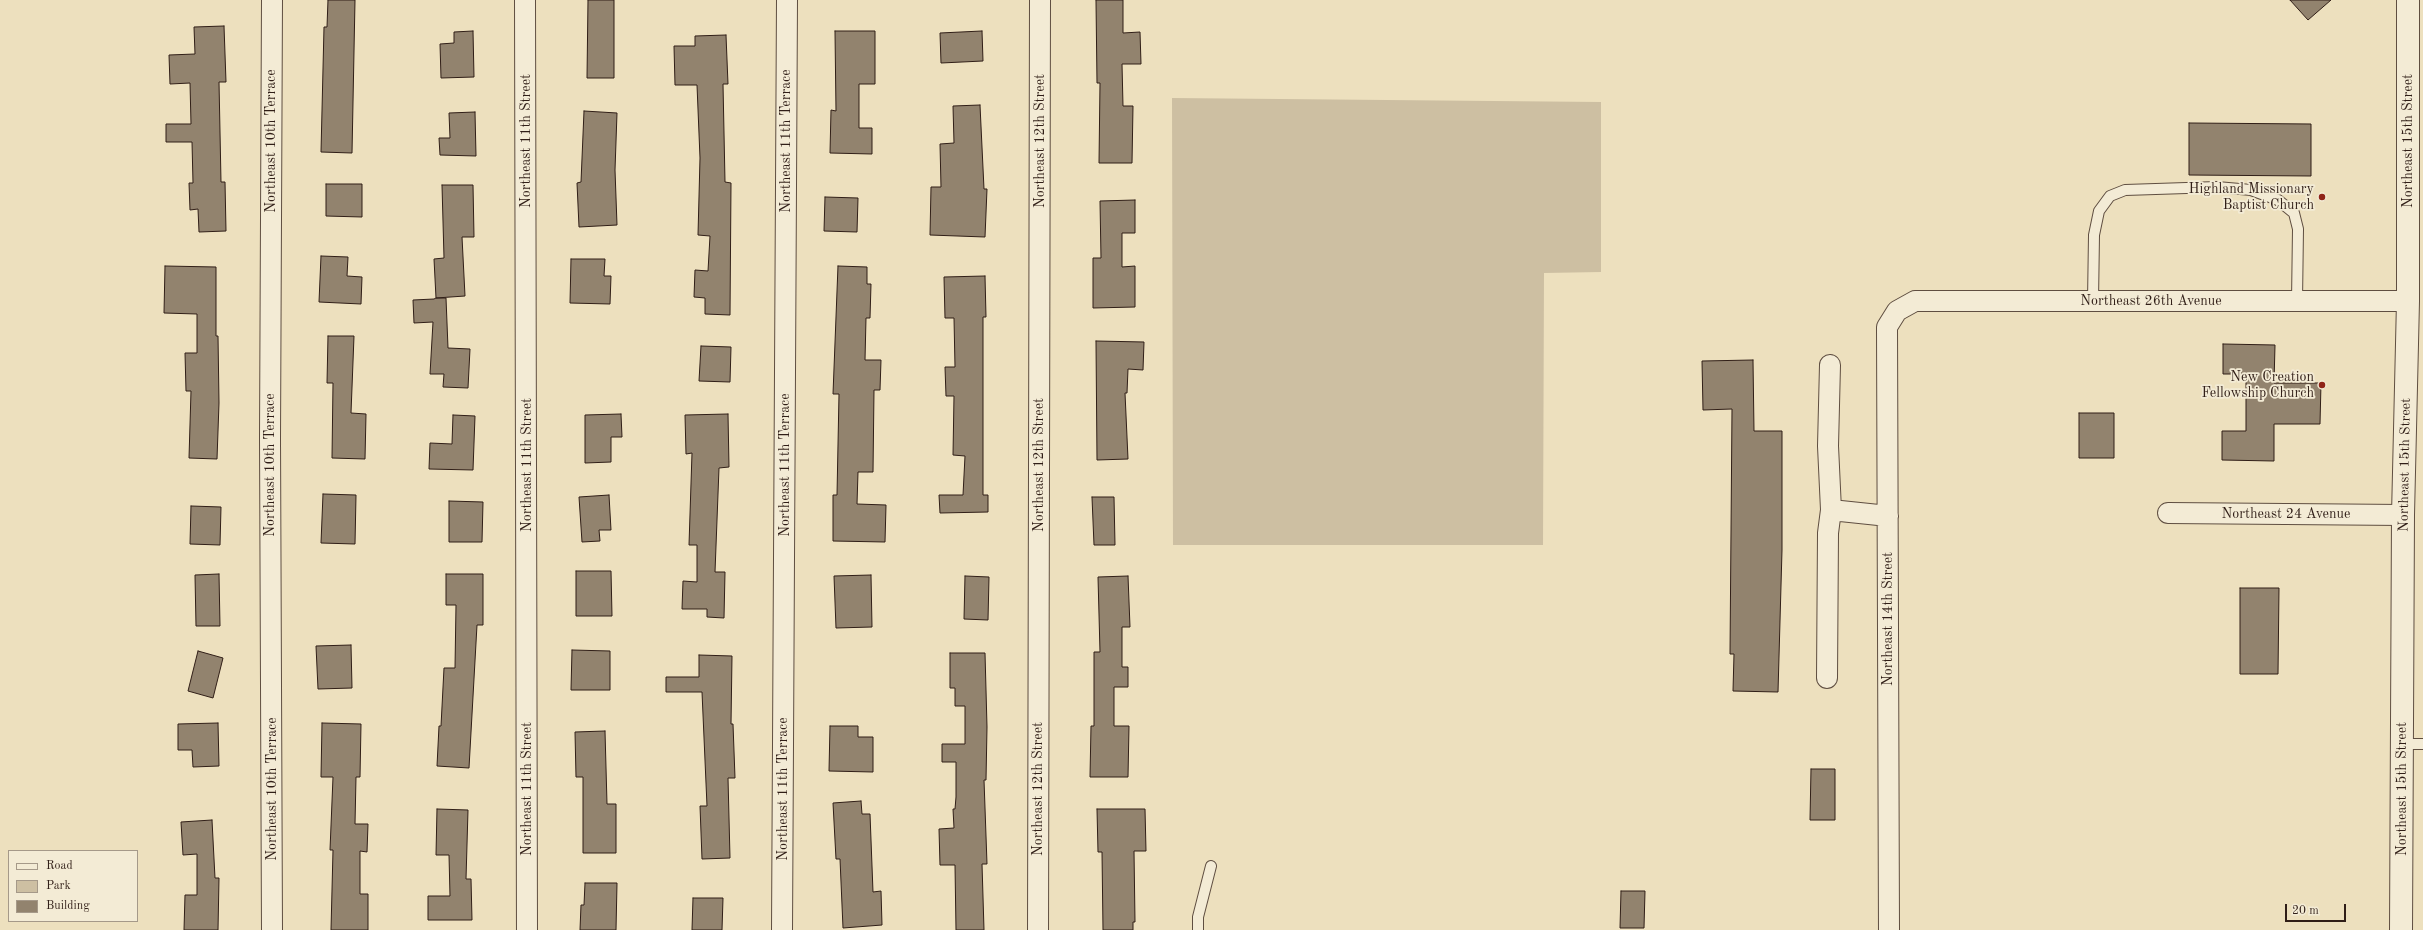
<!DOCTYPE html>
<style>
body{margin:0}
#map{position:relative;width:2423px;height:930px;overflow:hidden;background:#ede0be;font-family:"Old Standard TT",serif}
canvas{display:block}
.legend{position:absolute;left:8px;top:850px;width:130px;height:72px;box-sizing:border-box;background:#f3ebd5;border:1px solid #a59989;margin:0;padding:5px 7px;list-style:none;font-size:12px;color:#301e17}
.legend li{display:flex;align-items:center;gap:8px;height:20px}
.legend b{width:20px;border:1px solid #a59989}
.scale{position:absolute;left:2285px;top:904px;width:61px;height:18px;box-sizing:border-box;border:2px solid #301e17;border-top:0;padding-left:5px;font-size:12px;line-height:14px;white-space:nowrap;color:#301e17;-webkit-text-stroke:3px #f3ebd5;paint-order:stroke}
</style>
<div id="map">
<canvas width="2423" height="930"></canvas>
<ul class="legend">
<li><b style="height:5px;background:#f3ebd5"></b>Road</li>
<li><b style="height:11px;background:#cdbfa2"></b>Park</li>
<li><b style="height:11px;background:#92836e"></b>Building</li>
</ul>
<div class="scale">20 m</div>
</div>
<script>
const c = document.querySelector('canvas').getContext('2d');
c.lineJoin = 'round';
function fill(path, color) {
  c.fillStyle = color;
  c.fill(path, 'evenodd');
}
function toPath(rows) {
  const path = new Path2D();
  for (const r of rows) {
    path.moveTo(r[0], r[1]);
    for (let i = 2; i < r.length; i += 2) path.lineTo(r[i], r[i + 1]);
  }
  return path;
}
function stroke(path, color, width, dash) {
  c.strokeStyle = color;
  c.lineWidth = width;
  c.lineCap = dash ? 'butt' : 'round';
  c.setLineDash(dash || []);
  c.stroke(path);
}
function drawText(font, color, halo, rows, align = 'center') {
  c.font = font + ' "Old Standard TT",serif';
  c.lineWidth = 3.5;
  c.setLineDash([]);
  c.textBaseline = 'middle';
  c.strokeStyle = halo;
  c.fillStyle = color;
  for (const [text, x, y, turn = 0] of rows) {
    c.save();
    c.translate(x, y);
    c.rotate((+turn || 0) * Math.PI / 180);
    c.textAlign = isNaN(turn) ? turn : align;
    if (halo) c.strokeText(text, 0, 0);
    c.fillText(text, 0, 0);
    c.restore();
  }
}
fill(toPath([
 [1172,98,1601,102,1601,272,1544,273,1543,545,1173,545]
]), '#cdbfa2');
const building = toPath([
 [328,0,355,0,352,153,321,152,324,27,327,27,328,0],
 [588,0,614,0,614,78,587,78,588,0],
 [1096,0,1123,0,1123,33,1140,32,1141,64,1122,64,1123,106,1133,106,1132,163,1099,163,1100,83,1097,83,1096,0],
 [2290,0,2331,0,2308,20,2290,0],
 [224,26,226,82,219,82,221,182,225,182,226,231,199,232,198,209,190,210,189,183,193,183,192,142,166,142,166,124,191,124,190,83,170,84,169,55,195,54,194,27,224,26],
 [473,31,474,77,441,78,440,44,454,43,454,32,473,31],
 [835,31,875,31,875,84,859,84,859,128,872,128,872,154,830,153,831,110,836,111,835,31],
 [982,31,983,61,941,63,940,33,982,31],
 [726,35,728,84,723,84,725,182,731,183,730,315,705,314,705,298,694,297,695,270,708,271,710,236,698,235,700,158,697,85,675,85,674,46,695,46,695,36,726,35],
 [980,105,984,189,987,189,985,237,930,235,931,187,941,187,940,144,954,143,953,106,980,105],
 [584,111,617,113,615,170,617,225,579,227,577,183,581,182,584,111],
 [475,112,476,156,440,155,439,138,450,138,449,113,475,112],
 [2189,123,2311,124,2311,176,2189,175,2189,123],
 [326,184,362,184,362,217,326,216,326,184],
 [442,185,473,185,474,237,462,237,465,296,436,298,446,298,448,348,470,349,468,388,443,387,444,374,430,374,433,322,414,323,413,300,434,299,436,298,434,259,444,258,442,185],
 [825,197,858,198,857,232,824,231,825,197],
 [1135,200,1135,233,1122,233,1122,267,1135,266,1135,307,1093,308,1093,258,1101,258,1100,201,1135,200],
 [321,256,348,257,347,276,362,277,361,304,319,302,321,256],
 [571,259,605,259,604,276,611,276,610,304,570,303,571,259],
 [165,266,216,267,216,336,218,336,219,403,217,459,189,458,191,391,186,391,185,353,197,353,197,314,164,313,165,266],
 [838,266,867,267,867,284,871,284,870,318,866,318,865,360,881,360,880,390,874,390,873,472,858,472,857,504,886,505,885,542,833,541,833,495,837,495,839,394,833,394,838,266],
 [985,276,986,317,983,317,983,495,988,495,988,512,940,513,939,495,963,495,965,456,953,455,954,396,946,396,945,367,955,367,954,318,945,318,944,277,985,276],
 [328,336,354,336,351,413,366,414,365,459,332,458,333,383,327,383,328,336],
 [1096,341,1144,342,1143,370,1128,369,1127,393,1125,393,1128,459,1097,460,1096,341],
 [2223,344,2275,345,2274,383,2321,383,2320,424,2274,424,2274,461,2222,460,2222,431,2246,431,2246,374,2223,374,2223,344],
 [701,346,731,347,730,382,699,381,701,346],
 [1753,360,1754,431,1782,431,1782,550,1778,692,1733,691,1734,654,1730,654,1732,409,1703,410,1702,361,1753,360],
 [2079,413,2114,413,2114,458,2079,458,2079,413],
 [621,414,622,437,611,437,611,462,585,463,585,415,621,414],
 [728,414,729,467,719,468,715,572,725,572,724,618,707,617,707,609,682,609,683,581,697,582,697,545,689,545,692,453,686,454,685,415,728,414],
 [453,415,475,416,473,470,429,469,430,443,452,444,453,415],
 [323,494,356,495,355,544,321,543,323,494],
 [609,495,611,530,599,530,600,541,582,542,579,497,609,495],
 [1092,497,1114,497,1115,545,1094,545,1092,497],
 [449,501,483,502,482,542,449,542,449,501],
 [191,506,221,507,220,545,190,544,191,506],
 [576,571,611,571,612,616,576,616,576,571],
 [219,574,220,626,196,626,195,575,219,574],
 [446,574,483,574,483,625,477,625,469,768,437,766,439,726,441,726,444,668,455,668,456,605,446,605,446,574],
 [871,575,872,627,836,628,834,576,871,575],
 [965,576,989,577,988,620,964,619,965,576],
 [1128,576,1130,627,1122,627,1122,667,1128,667,1128,687,1114,687,1114,726,1129,726,1128,777,1090,777,1091,726,1094,726,1094,652,1100,652,1098,577,1128,576],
 [2240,588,2279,588,2278,674,2240,674,2240,588],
 [351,645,352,688,318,689,316,646,351,645],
 [572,650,610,651,610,690,571,690,572,650],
 [198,651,223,658,213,698,188,691,198,651],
 [950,653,985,653,987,727,986,780,984,780,987,864,982,864,984,930,956,930,955,865,940,865,939,829,954,828,953,809,955,809,956,797,956,762,942,762,942,744,965,744,965,706,955,706,955,688,950,688,950,653],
 [699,655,732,656,731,724,733,724,735,778,728,778,730,858,702,859,700,806,707,806,702,692,666,692,666,677,699,677,699,655],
 [218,723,219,766,193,767,192,750,178,750,178,724,218,723],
 [322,723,361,724,360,777,356,777,355,824,368,824,367,852,360,851,360,894,368,894,368,930,331,930,333,850,330,850,333,777,321,777,322,723],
 [830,726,858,726,858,737,873,737,873,772,829,771,830,726],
 [605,731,607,804,616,804,616,853,583,853,583,777,576,777,575,732,605,731],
 [1811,769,1835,769,1835,820,1810,820,1811,769],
 [861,801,862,814,870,814,873,892,881,891,882,925,843,928,840,859,836,859,833,803,861,801],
 [437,809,468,810,466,879,471,879,472,920,428,920,428,896,450,896,449,855,436,855,437,809],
 [1097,809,1145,809,1146,851,1134,851,1135,922,1133,922,1133,930,1103,930,1102,852,1098,852,1097,809],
 [212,820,215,878,219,878,218,930,184,930,185,895,197,895,197,854,183,855,181,822,212,820],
 [585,883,617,883,616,930,580,930,581,905,584,905,585,883],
 [1621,891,1645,891,1644,928,1620,928,1621,891],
 [693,898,723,898,722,930,692,930,693,898]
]);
fill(building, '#92836e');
stroke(building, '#301e17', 1);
const service = toPath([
 [2093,301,2094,235,2099,211,2110,196,2125,190,2217,187,2251,190,2278,200,2294,213,2298,229,2297,301],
 [2402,744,2423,744],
 [1198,930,1198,917,1211,866]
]);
const minor = toPath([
 [272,0,270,438,272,930],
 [525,0,527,930],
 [1830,365,1828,446,1831,510],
 [2168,513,2403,515],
 [1827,678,1828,533,1831,510,1888,516],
 [782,930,787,0],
 [1038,930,1040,0],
 [1889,930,1887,327,1897,311,1915,301,2408,301]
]);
const tertiary = toPath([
 [2401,930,2403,515,2408,301,2408,0]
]);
stroke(service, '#5f4e41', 12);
stroke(minor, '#5f4e41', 22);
stroke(tertiary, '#5f4e41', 24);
stroke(service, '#f3ebd5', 10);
stroke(minor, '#f3ebd5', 20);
stroke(tertiary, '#f3ebd5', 22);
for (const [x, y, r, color] of [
 [2322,197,4,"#8f2418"],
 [2322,385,4,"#8f2418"]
]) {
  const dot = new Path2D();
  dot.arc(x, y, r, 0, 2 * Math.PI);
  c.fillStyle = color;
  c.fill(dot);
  stroke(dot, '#f3ebd5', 1.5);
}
drawText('14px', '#301e17', '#f3ebd5', [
 ["Northeast 10th Terrace",271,141,-90],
 ["Northeast 11th Street",526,141,-90],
 ["Northeast 11th Terrace",786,141,-90],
 ["Northeast 12th Street",1040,141,-90],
 ["Northeast 15th Street",2408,141,-90],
 ["Northeast 26th Avenue",2151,301],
 ["Northeast 10th Terrace",270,465,-90],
 ["Northeast 11th Street",527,465,-90],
 ["Northeast 11th Terrace",785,465,-90],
 ["Northeast 12th Street",1039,465,-90],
 ["Northeast 15th Street",2405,465,-89],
 ["Northeast 24 Avenue",2286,514],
 ["Northeast 14th Street",1888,619,-90],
 ["Northeast 10th Terrace",272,789,-90],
 ["Northeast 11th Street",527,789,-90],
 ["Northeast 11th Terrace",783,789,-90],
 ["Northeast 12th Street",1038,789,-90],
 ["Northeast 15th Street",2402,789,-90]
]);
drawText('14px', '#301e17', '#f3ebd5', [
 ["Highland Missionary",2314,189],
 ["Baptist Church",2314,205],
 ["New Creation",2314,377],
 ["Fellowship Church",2314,393]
], 'right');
</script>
